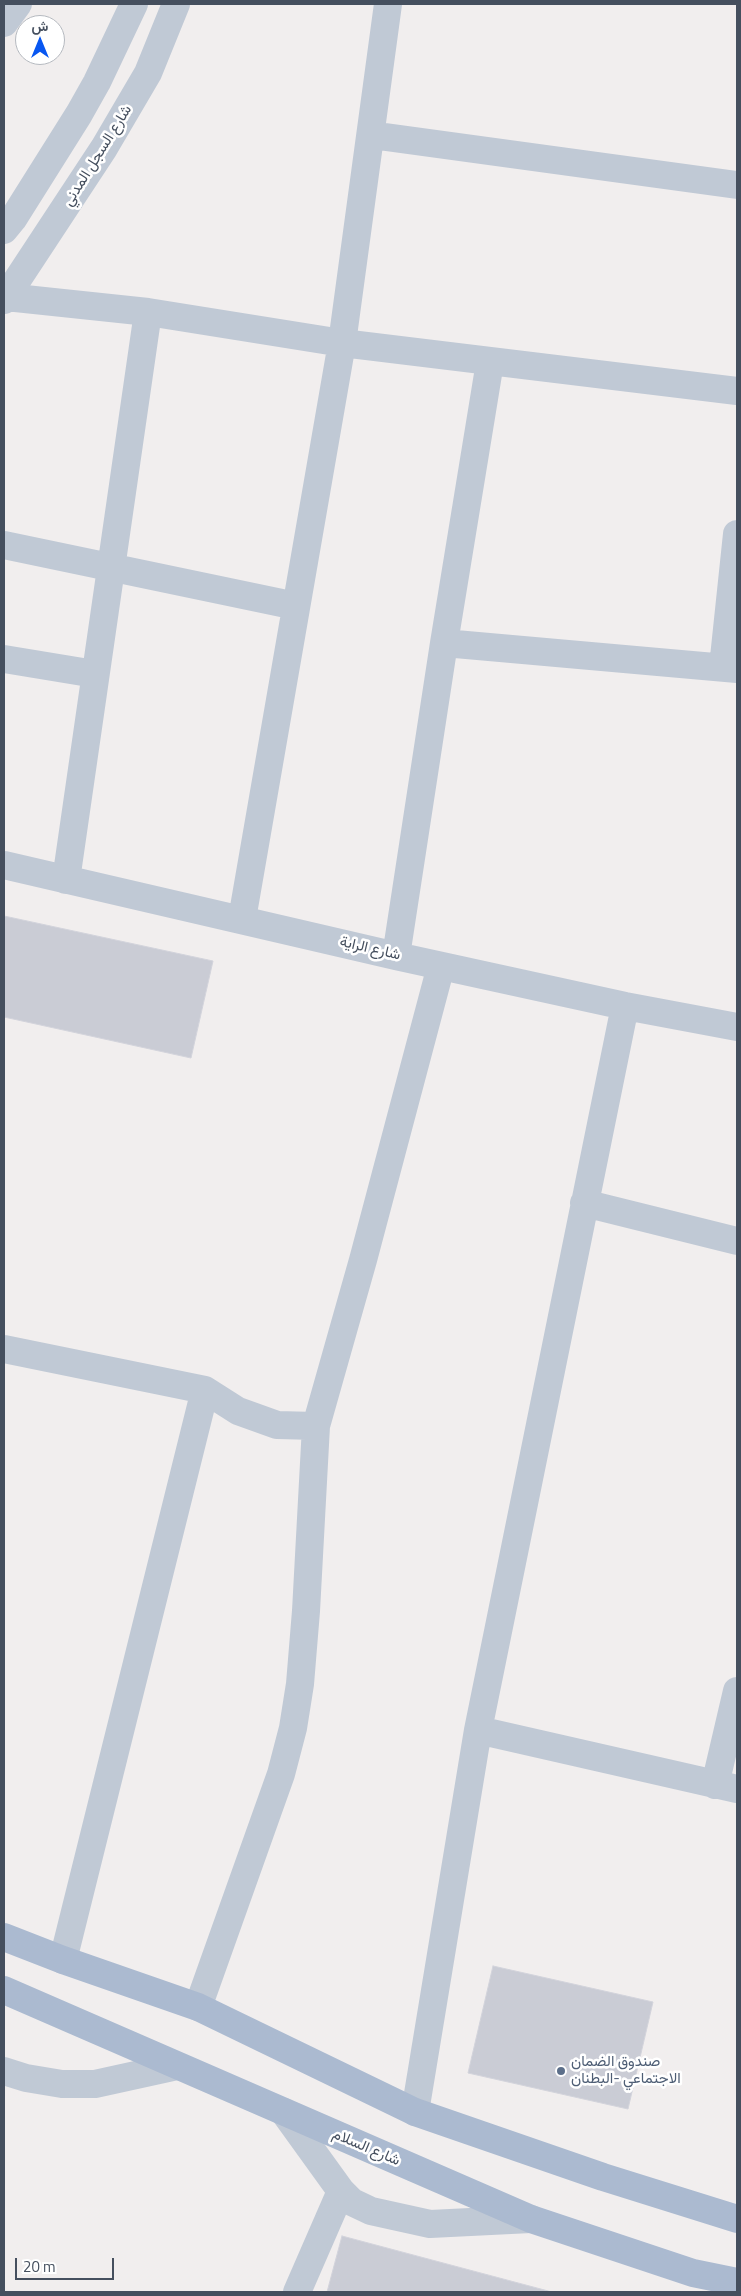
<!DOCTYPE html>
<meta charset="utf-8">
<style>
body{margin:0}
#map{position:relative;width:741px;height:2296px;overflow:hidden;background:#f1eeee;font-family:"Titillium Web",Vazirmatn,sans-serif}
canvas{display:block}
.frame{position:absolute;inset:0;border:5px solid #454f5e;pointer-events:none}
.north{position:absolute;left:15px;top:15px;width:50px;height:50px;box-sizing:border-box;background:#fff;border:1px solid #b5b9bf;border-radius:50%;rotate:0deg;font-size:14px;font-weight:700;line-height:20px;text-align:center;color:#454f5e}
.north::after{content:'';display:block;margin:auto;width:18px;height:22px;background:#0857f1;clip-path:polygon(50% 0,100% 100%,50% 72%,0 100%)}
.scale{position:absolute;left:15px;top:2258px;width:99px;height:22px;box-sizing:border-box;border:2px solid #454f5e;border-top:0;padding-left:6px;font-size:15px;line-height:18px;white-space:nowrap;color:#454f5e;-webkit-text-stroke:4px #fff;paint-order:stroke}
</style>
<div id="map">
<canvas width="741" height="2296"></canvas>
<div class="frame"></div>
<div class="north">ش</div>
<div class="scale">20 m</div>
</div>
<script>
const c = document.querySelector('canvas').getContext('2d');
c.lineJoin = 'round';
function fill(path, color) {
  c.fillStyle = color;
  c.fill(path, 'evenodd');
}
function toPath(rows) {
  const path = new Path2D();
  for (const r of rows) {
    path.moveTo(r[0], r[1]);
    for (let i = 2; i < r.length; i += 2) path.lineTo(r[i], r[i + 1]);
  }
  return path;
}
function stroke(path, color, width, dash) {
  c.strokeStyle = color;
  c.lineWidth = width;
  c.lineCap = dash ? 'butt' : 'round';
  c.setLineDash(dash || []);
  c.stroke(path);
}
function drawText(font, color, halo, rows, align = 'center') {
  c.font = font + ' "Titillium Web",Vazirmatn,sans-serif';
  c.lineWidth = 5;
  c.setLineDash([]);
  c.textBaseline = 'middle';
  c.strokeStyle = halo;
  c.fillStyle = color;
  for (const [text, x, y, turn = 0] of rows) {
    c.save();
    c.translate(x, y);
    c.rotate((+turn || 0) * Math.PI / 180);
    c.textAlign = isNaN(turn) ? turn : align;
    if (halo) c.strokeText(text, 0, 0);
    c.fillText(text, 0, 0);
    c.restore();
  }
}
const building = toPath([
 [4,916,213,961,191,1058,4,1017,4,916],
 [493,1966,653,2002,628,2109,468,2073,493,1966],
 [342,2236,552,2292,327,2292,342,2236]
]);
fill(building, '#caccd5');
stroke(building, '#d2d3db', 1);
stroke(toPath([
 [4,23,18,4],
 [371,135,737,185],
 [4,230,13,219,79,114,97,82,134,4],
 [6,297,148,312,342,343,737,391],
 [4,300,104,148,148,73,176,4],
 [4,545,296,606],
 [444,643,737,669],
 [4,659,95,674],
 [723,667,737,534],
 [4,865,396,956,625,1006,737,1027],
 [66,880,148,312],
 [242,919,342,343,388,4],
 [396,956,444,643,490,362],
 [584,1203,737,1241],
 [4,1349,205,1390,238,1411,277,1425,316,1426],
 [478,1730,737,1789],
 [715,1785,737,1691],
 [63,1960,205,1390],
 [198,2007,281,1774,293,1728,300,1684,306,1611,316,1426,363,1260,441,966],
 [4,2071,26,2078,62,2084,95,2084,177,2066],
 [284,2112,341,2191,352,2202,371,2211,430,2224,531,2219],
 [415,2112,478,1730,625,1006],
 [297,2292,341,2191]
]), '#c0c9d5', 28);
stroke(toPath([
 [4,1937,63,1960,198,2007,415,2112,603,2177,737,2219],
 [4,1990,531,2219,693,2273,737,2282]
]), '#abbad0', 28);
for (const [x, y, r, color] of [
 [561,2071,5,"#5c6f8a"]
]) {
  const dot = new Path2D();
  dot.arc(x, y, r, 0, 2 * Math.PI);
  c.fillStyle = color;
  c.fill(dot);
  stroke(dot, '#fff', 2);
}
drawText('15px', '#454f5e', '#fff', [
 ["شارع السجل المدني",98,156,-58],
 ["شارع الراية",370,949,13],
 ["شارع السلام",366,2148,23]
]);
drawText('15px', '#4e5e75', '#fff', [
 ["صندوق الضمان",571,2062],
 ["الاجتماعي -البطنان",571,2079]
], 'left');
</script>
